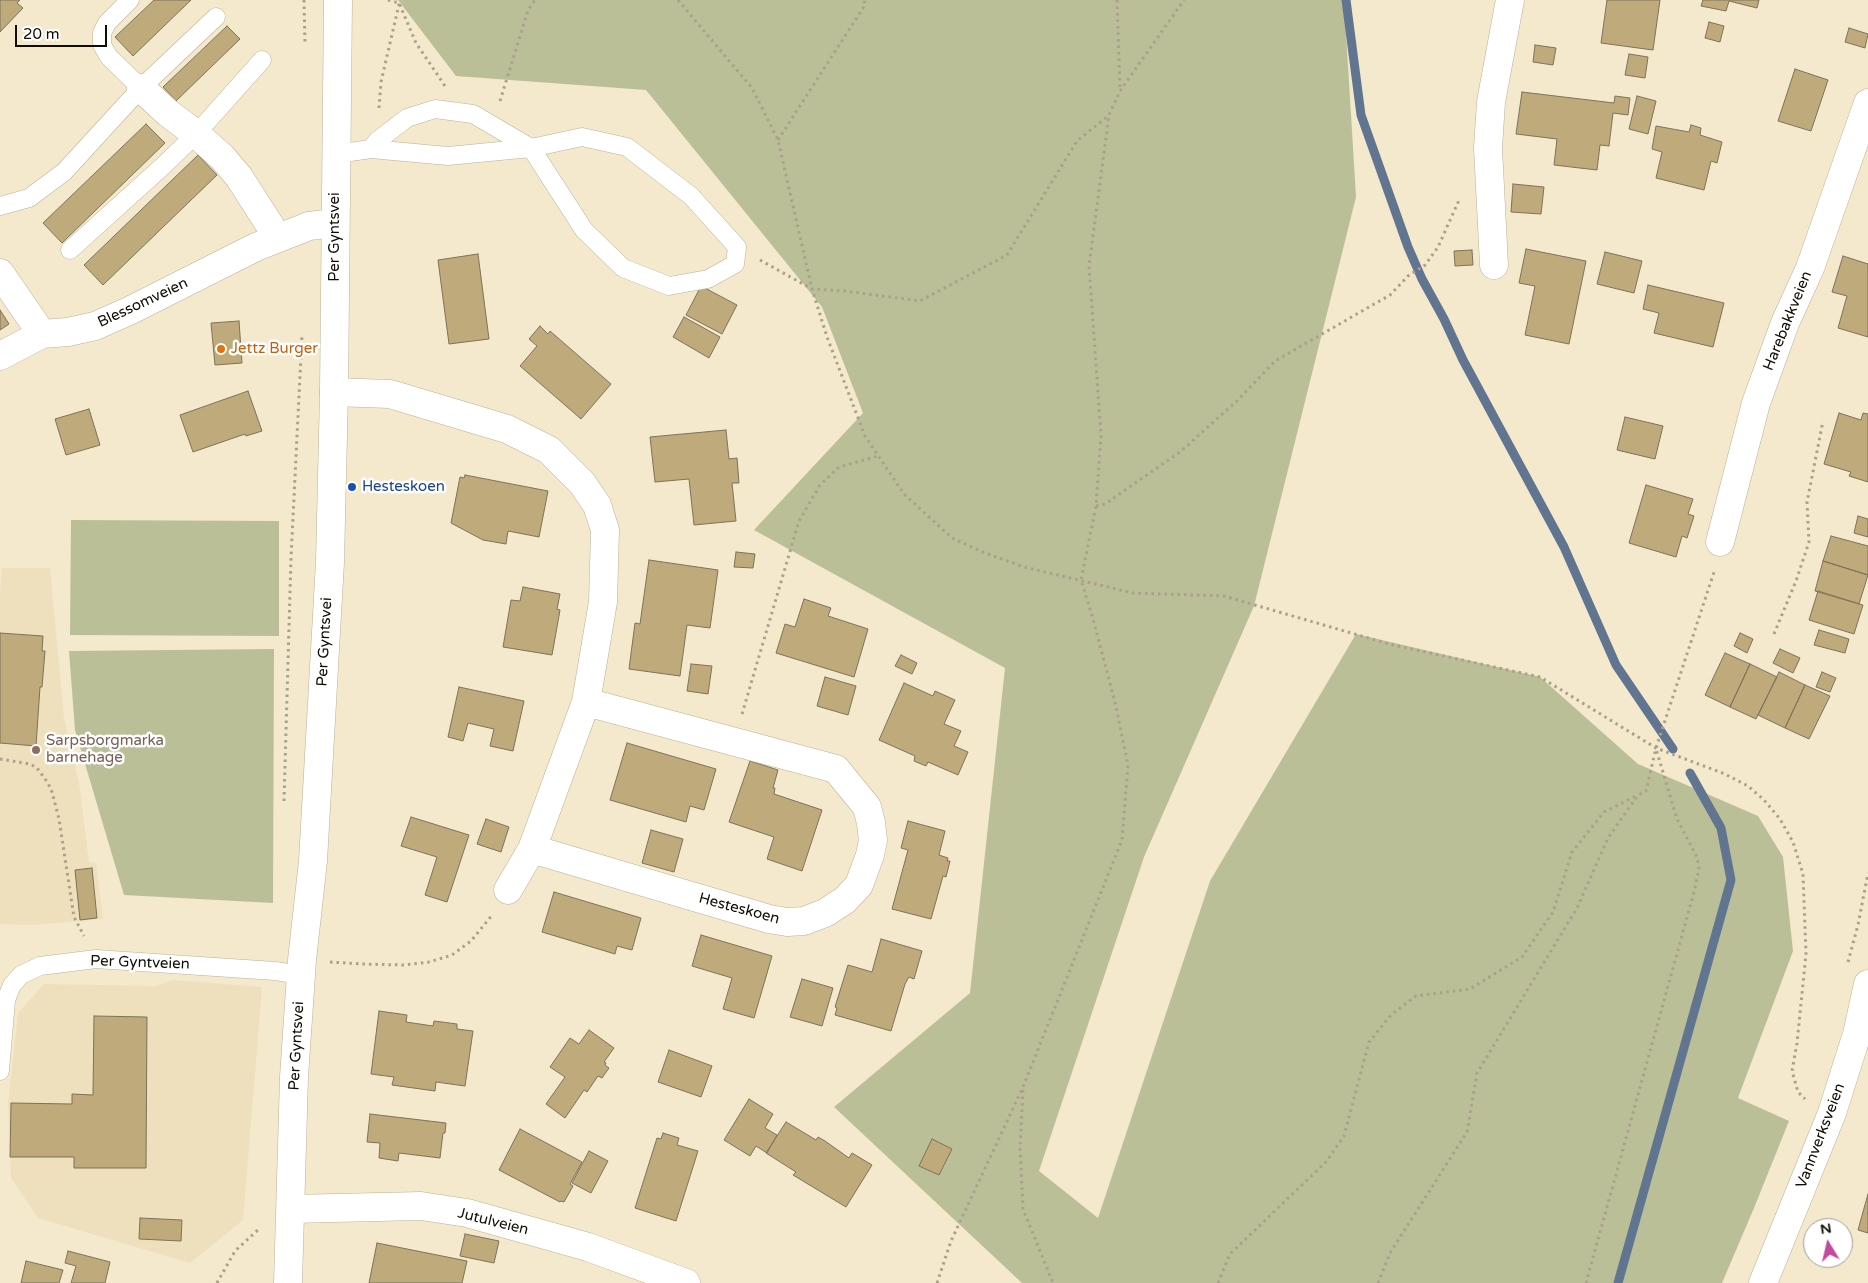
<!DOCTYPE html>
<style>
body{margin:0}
#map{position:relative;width:1868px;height:1283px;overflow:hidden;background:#f4e8cd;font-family:"Varela Round",sans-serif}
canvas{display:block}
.north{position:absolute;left:1803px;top:1218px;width:50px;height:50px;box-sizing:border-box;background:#fff;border:1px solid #a09e9b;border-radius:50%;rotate:351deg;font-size:14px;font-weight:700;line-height:20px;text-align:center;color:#110d05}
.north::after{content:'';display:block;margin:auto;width:18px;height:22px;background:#c2499d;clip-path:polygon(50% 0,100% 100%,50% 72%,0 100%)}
.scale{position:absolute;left:15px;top:25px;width:92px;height:22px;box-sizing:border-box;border:2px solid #110d05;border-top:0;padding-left:6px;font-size:15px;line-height:18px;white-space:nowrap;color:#110d05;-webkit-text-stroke:4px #fff;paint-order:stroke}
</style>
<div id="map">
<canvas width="1868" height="1283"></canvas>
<div class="north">N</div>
<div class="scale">20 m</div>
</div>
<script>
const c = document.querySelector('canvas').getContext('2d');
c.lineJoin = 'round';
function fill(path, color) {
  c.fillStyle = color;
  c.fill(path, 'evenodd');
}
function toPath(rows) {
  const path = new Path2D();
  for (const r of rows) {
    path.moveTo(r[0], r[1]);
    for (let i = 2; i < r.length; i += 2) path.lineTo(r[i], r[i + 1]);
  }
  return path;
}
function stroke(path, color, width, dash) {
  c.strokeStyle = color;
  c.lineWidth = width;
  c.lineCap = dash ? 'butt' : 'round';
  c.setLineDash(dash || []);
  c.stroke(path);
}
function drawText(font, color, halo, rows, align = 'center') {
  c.font = font + ' "Varela Round",sans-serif';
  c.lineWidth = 5;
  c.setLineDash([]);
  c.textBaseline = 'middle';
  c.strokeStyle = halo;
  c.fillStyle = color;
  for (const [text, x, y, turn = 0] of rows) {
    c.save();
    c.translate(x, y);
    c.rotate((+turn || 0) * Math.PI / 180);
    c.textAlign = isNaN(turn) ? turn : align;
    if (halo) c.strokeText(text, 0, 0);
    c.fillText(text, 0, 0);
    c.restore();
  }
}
fill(toPath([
 [2,568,50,568,64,718,79,782,89,862,96,863,103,919,32,925,0,924,0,596],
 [173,980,262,987,243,1220,190,1263,38,1218,11,1178,8,1104,18,1013,44,984,156,986]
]), '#efe0bd');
fill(toPath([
 [398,0,1344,0,1356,197,1254,606,1144,857,1039,1171,1098,1218,1210,881,1356,634,1540,677,1638,764,1758,816,1783,857,1793,951,1738,1098,1789,1121,1754,1208,1722,1283,1022,1283,834,1107,970,993,1005,668,754,530,863,413,822,307,646,90,456,76],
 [71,520,279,521,279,636,70,635],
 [274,649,273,903,124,895,75,730,69,651]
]), '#bbbf97');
stroke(toPath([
 [1346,0,1361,115,1408,247,1422,279,1444,319,1463,360,1564,547,1616,665,1673,749],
 [1618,1283,1731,880,1721,828,1690,773]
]), '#627590', 9);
const building = toPath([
 [0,0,20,0,17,3,23,8,0,32,0,0],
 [154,0,191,0,133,56,115,37,154,0],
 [1607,0,1660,0,1653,50,1601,43,1607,0],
 [1703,0,1759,0,1757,8,1729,1,1726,11,1701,6,1703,0],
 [1709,22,1724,26,1720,42,1705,38,1709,22],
 [227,26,240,39,176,101,163,87,227,26],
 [1849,28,1868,34,1865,48,1845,42,1849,28],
 [1535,45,1556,48,1553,65,1533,62,1535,45],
 [1629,54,1648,57,1645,78,1625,75,1629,54],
 [1795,69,1828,80,1811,131,1778,121,1795,69],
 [1522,92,1614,103,1615,96,1630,98,1628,115,1613,113,1609,146,1600,145,1597,170,1554,165,1557,139,1516,134,1522,92],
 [1637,96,1656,101,1648,134,1629,129,1637,96],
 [146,124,165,143,62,243,43,223,146,124],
 [1691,125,1701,128,1700,135,1722,142,1717,163,1711,161,1704,190,1656,178,1662,152,1652,149,1656,126,1689,132,1691,125],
 [198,155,217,175,103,285,84,265,198,155],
 [1513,184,1544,187,1541,214,1511,212,1513,184],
 [1526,249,1586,261,1569,344,1525,335,1535,286,1519,283,1526,249],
 [1472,250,1473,265,1455,266,1454,251,1472,250],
 [1605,252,1642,261,1634,293,1597,284,1605,252],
 [478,254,489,339,449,344,438,260,478,254],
 [1843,256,1868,264,1868,337,1838,328,1847,296,1832,292,1843,256],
 [1648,285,1724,303,1713,347,1654,333,1659,313,1643,309,1648,285],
 [701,286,737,305,722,334,686,315,701,286],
 [0,310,9,324,0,330,0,310],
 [684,317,720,337,709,358,673,337,684,317],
 [239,321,242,363,215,365,211,323,239,321],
 [540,326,548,334,550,331,611,384,581,419,520,366,537,346,529,339,540,326],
 [248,391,262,431,246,436,245,434,193,452,180,415,248,391],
 [89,409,100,445,66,455,55,419,89,409],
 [1839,413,1861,420,1863,413,1868,414,1868,482,1849,476,1851,472,1824,464,1839,413],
 [1625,417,1663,426,1655,459,1617,450,1625,417],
 [726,430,729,459,737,458,739,483,732,483,736,521,694,525,689,479,655,482,650,437,726,430],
 [465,475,548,491,539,537,508,531,506,544,483,540,451,523,460,477,464,478,465,475],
 [1646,485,1693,499,1688,514,1694,516,1687,538,1682,536,1676,557,1629,543,1646,485],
 [1858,516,1868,519,1868,537,1854,533,1858,516],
 [1831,536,1868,546,1868,575,1823,561,1831,536],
 [736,552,755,554,753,568,734,567,736,552],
 [649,560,718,570,710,628,687,625,680,676,629,669,635,623,640,624,649,560],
 [1823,561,1868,575,1859,604,1815,591,1823,561],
 [523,587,560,594,557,609,560,610,552,655,503,647,511,600,520,601,523,587],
 [1818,591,1863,605,1854,634,1809,620,1818,591],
 [804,599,831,608,828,616,868,629,854,677,776,653,785,624,795,627,804,599],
 [1819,630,1849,639,1845,653,1814,645,1819,630],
 [0,633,43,636,42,651,45,651,42,687,40,687,36,746,0,743,0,633],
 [1740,633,1753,639,1747,653,1734,646,1740,633],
 [1780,649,1800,658,1793,673,1773,663,1780,649],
 [1725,653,1750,664,1730,707,1705,695,1725,653],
 [901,655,917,663,912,674,895,666,901,655],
 [691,664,712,666,708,694,687,691,691,664],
 [1750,664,1777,677,1756,719,1730,707,1750,664],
 [1779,672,1805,685,1785,728,1758,715,1779,672],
 [1822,672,1836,678,1830,692,1816,687,1822,672],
 [825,677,856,686,848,715,817,706,825,677],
 [904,683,933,696,935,691,955,700,944,724,961,731,954,746,968,752,958,775,928,762,926,766,914,761,915,756,879,740,904,683],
 [1805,685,1830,696,1809,739,1785,728,1805,685],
 [459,687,524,701,513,751,490,746,494,729,468,723,463,741,448,737,459,687],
 [627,743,716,769,704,810,690,806,686,822,610,800,627,743],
 [750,761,778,770,773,788,775,788,774,794,822,810,802,871,767,859,774,837,729,822,750,761],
 [411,817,469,835,447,902,425,895,437,857,401,846,411,817],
 [486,819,509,827,501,852,477,844,486,819],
 [908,821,945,831,939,855,948,858,947,861,950,861,946,877,943,876,931,919,892,909,908,850,901,848,908,821],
 [651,830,683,839,674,872,642,863,651,830],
 [92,868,97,918,80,920,75,870,92,868],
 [554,892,641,918,632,950,617,946,615,954,542,932,554,892],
 [701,935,772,956,754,1018,723,1009,732,978,692,966,701,935],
 [881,939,922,951,914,979,909,977,905,984,891,1031,835,1015,837,1008,835,1007,848,965,872,972,881,939],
 [802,979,833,988,822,1026,790,1017,802,979],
 [379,1011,407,1015,406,1022,433,1026,434,1021,457,1024,457,1029,473,1031,465,1086,436,1082,435,1091,392,1085,394,1077,371,1074,379,1011],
 [94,1016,147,1017,146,1168,74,1168,74,1157,10,1157,11,1103,72,1104,72,1094,93,1095,94,1016],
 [589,1030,614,1048,604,1062,606,1063,605,1065,609,1068,602,1078,598,1076,587,1092,584,1090,565,1118,546,1104,565,1077,550,1067,570,1038,579,1044,589,1030],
 [669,1050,712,1066,701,1097,658,1082,669,1050],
 [749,1099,773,1114,765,1128,777,1135,767,1153,756,1146,750,1156,724,1140,749,1099],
 [370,1114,446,1123,445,1133,443,1133,440,1158,399,1153,398,1161,379,1158,380,1143,367,1142,370,1114],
 [786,1122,816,1140,818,1137,825,1141,849,1158,852,1153,872,1165,846,1207,793,1175,796,1172,766,1153,786,1122],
 [520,1129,582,1162,570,1184,573,1186,564,1202,561,1201,560,1202,499,1170,520,1129],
 [663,1133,679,1138,677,1145,698,1151,676,1221,635,1208,657,1138,661,1139,663,1133],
 [932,1139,952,1149,939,1175,919,1166,932,1139],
 [589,1151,608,1161,591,1193,572,1183,589,1151],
 [1868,1194,1868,1233,1858,1230,1868,1194],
 [140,1218,182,1220,181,1241,139,1239,140,1218],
 [465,1234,499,1241,494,1263,460,1256,465,1234],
 [377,1243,467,1261,462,1283,369,1283,377,1243],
 [68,1251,110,1262,105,1283,71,1283,76,1266,65,1263,68,1251],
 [26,1261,63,1270,59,1283,21,1283,26,1261]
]);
fill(building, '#beaa7a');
stroke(building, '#7d735a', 1);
const lane = toPath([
 [130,0,107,23,102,33,102,45,109,57,141,88],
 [336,154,371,149,448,156,531,148,584,230,623,268,669,286,708,279,735,264,737,247,691,196,627,147,582,137,531,148,473,114,435,109,407,118,377,141,371,149],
 [0,206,29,198,64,172,141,88,216,17],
 [70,250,164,165,196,134,262,60],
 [0,1071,6,1000,12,985,21,975,40,966,96,959,275,971,302,975]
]);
const street = toPath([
 [141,88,168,113,196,134,222,157,239,177,278,238],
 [1494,265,1488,148,1491,102,1510,0],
 [0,273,42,334],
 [0,356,42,334,68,332,95,326,129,311,256,247,309,226,335,223],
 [334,392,390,394,507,429,549,450,582,483,597,505,605,530,603,602,586,702,532,849,769,919,787,922,804,921,825,913,845,900,859,885,870,855,873,840,871,823,867,807,836,769,586,702],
 [1720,542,1756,403,1785,323,1810,268,1868,103],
 [508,890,532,849],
 [291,1209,421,1206,467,1213,588,1247,686,1283]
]);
const secondary = toPath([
 [288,1283,294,1077,302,960,313,861,330,562,334,392,338,0],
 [1763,1283,1832,1113,1857,1034,1868,984]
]);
stroke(lane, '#bcb197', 19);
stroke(street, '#bcb197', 29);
stroke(secondary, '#bcb197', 29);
stroke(toPath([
 [304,0,305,42],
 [388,0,399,3,416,43,445,86],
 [678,0,752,88,778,140,812,289,827,337,865,436,904,494,952,538,985,553,1024,567,1133,593,1224,596,1389,644,1540,677,1656,748,1725,774,1748,786,1764,800,1780,819,1793,842,1803,874,1806,954,1797,1043,1792,1071,1798,1092,1805,1099],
 [1117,0,1120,91],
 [500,101,528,10,535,0],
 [379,108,381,82,400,0],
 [778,140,865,5,864,0],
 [760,260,812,289,845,291,920,301,1007,255,1077,141,1108,116],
 [1096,506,1105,504,1180,452,1237,401,1275,361,1390,295,1408,276,1425,265,1438,247,1460,198],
 [1774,634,1796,581,1809,542,1807,502,1823,421],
 [742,714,799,521,820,485,839,467,878,456],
 [0,759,30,764,37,768,48,783,52,792,59,819,74,917,84,936],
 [284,801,291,558,302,335],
 [330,962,362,964,403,965,429,962,452,955,471,941,493,914],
 [1848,962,1858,925,1868,873],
 [1023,1090,1020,1148,1023,1209,1053,1283],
 [217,1283,235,1251,260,1228],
 [937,1283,951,1241,1023,1087,1122,840,1128,765,1115,702,1093,619,1081,580,1096,506,1101,435,1089,266,1109,115,1120,91,1184,0],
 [1218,1283,1230,1254,1326,1162,1344,1136,1369,1042,1391,1015,1416,996,1470,989,1522,957,1553,912,1572,852,1604,812,1636,796],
 [1378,1283,1390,1253,1467,1132,1477,1073,1577,908,1608,838,1638,795,1646,791,1656,748,1715,569],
 [1586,1283,1694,892,1699,869,1697,857,1677,819,1656,749]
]), '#aaa08b', 3, [2.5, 4]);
stroke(lane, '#fff', 18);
stroke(street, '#fff', 28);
stroke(secondary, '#fff', 28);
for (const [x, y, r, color] of [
 [221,349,5,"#e8710a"],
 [352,487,5,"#1a4fb4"],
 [36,750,5,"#8d6e63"]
]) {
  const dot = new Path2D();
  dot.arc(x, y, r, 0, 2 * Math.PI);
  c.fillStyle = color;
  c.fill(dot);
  stroke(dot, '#fff', 2);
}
drawText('15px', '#110d05', '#fff', [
 ["Per Gyntsvei",335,237,-90],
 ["Blessomveien",143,303,-25],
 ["Harebakkveien",1788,321,-68],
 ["Per Gyntsvei",325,642,-87],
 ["Hesteskoen",739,909,15],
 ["Per Gyntveien",140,963,2],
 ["Per Gyntsvei",297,1046,-87],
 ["Vannverksveien",1821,1136,-69],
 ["Jutulveien",493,1222,14]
]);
drawText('15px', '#c56008', '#fff', [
 ["Jettz Burger",231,349]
], 'left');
drawText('15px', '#164399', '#fff', [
 ["Hesteskoen",362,487]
], 'left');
drawText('15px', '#785e54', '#fff', [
 ["Sarpsborgmarka",46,741],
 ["barnehage",46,758]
], 'left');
</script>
